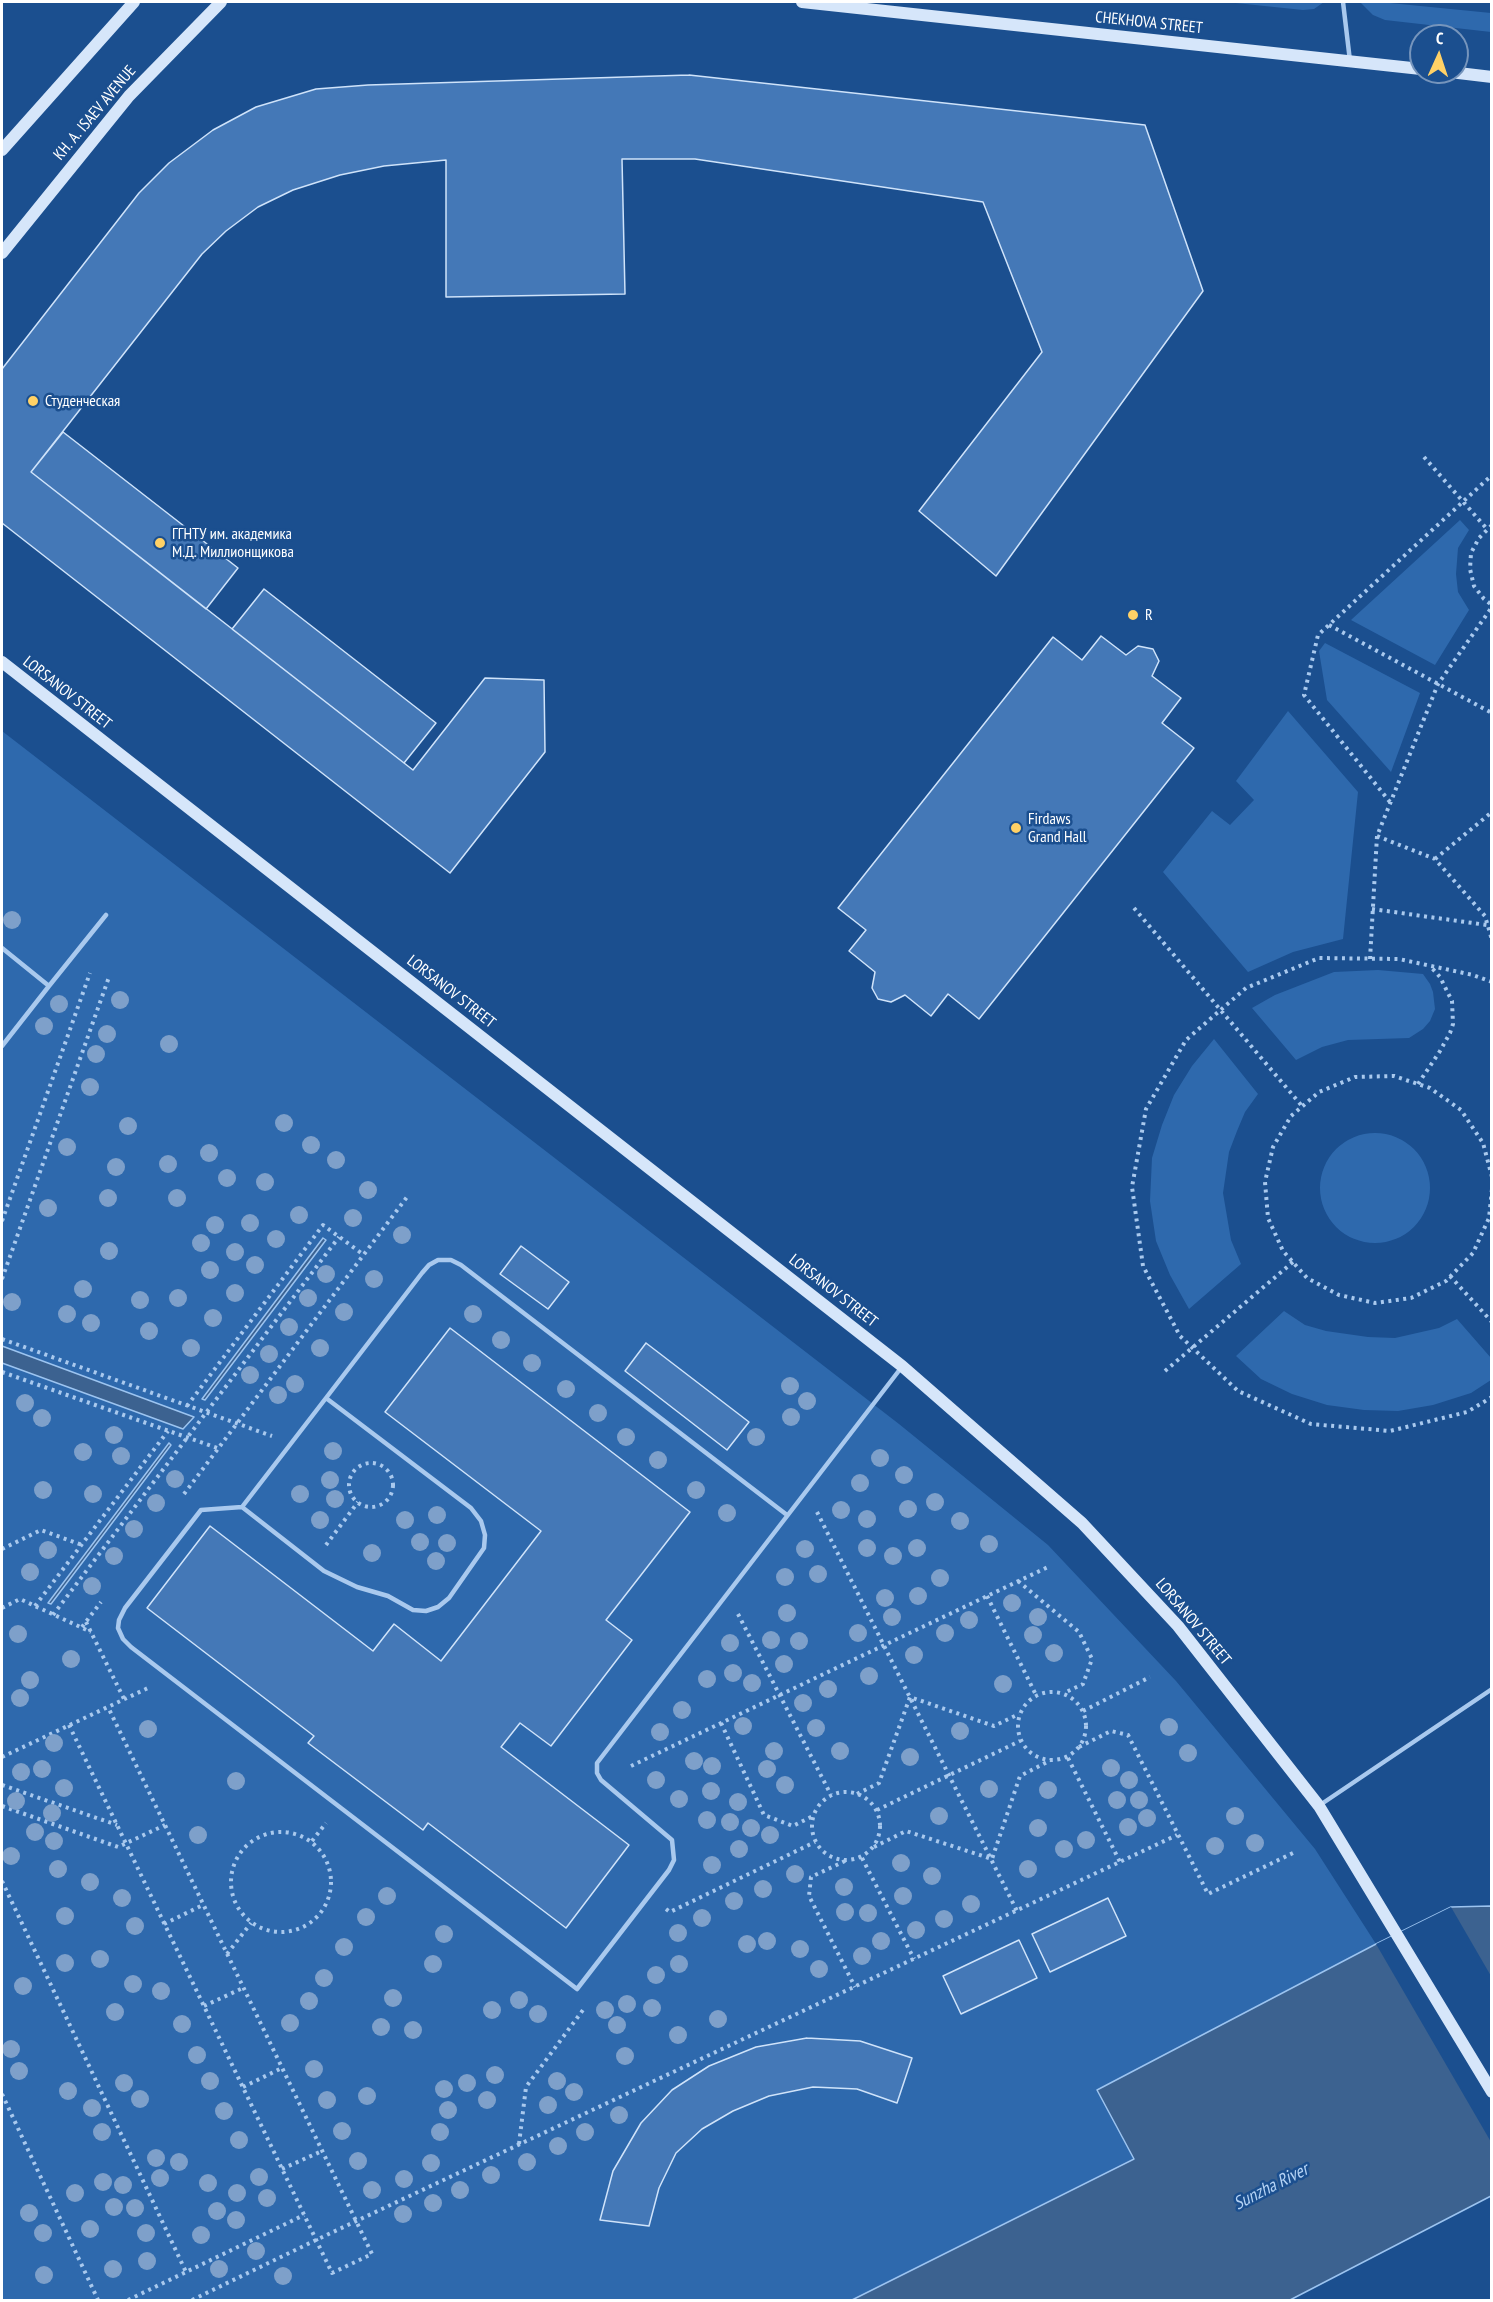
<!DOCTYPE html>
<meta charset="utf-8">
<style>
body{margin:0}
#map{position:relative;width:1493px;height:2302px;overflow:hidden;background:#1b4f8f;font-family:"PT Sans Narrow",sans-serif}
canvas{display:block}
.frame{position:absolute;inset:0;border:3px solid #fff;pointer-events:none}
.north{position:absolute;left:1409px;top:24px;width:60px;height:60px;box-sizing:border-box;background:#1b4f8f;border:2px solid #7695bc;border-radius:50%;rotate:3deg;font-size:16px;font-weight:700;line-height:24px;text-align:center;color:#fff}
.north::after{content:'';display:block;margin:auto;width:21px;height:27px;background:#ffd166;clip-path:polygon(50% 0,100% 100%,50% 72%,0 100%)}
</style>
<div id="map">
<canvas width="1493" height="2302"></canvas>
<div class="frame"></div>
<div class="north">С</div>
</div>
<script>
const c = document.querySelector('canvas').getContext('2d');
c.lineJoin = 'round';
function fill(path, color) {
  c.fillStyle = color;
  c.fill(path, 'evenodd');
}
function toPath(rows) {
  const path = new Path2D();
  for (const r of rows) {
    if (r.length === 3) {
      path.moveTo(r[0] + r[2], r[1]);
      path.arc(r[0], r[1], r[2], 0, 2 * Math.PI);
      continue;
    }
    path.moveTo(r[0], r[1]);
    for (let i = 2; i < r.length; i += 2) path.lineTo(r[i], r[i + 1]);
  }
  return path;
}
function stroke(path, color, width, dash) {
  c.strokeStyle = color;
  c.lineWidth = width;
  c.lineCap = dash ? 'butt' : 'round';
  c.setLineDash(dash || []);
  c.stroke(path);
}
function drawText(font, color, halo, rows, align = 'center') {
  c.font = font + ' "PT Sans Narrow",sans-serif';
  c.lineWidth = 5;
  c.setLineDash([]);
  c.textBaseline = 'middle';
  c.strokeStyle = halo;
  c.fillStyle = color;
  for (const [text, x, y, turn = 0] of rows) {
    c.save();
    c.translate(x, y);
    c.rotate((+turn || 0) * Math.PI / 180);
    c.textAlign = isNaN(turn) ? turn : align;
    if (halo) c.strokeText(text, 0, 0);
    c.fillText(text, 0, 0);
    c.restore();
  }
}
fill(toPath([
 [1226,2,1324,2,1314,9,1303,10],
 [1360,2,1380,2,1491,13,1491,32,1385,20,1373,15],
 [1460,520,1469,530,1458,548,1456,574,1458,592,1469,610,1435,665,1351,620],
 [1325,643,1420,693,1391,772,1327,700,1319,651],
 [1288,711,1358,792,1343,939,1293,952,1248,972,1163,872,1212,811,1230,825,1254,800,1236,781],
 [2,731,899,1424,1048,1545,1176,1681,1315,1849,1376,1944,1097,2090,1134,2158,852,2300,2,2300],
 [1378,970,1423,974,1430,984,1433,992,1435,1009,1430,1021,1423,1029,1409,1038,1348,1040,1322,1047,1296,1060,1252,1008,1275,995,1334,972],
 [1214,1039,1258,1094,1245,1112,1237,1131,1229,1152,1223,1193,1231,1240,1241,1264,1189,1309,1170,1275,1156,1241,1150,1201,1152,1158,1162,1125,1174,1095,1192,1066],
 [1375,1188,55],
 [1284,1311,1305,1325,1326,1331,1368,1337,1395,1338,1439,1328,1457,1319,1491,1358,1491,1380,1471,1393,1433,1405,1398,1411,1364,1410,1327,1405,1292,1394,1261,1379,1236,1356]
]), '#2e69ad');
const water = toPath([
 [323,1238,326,1240,205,1400,202,1399,323,1238],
 [2,1346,194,1417,183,1429,2,1363,2,1346],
 [169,1443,171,1445,51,1604,48,1603,169,1443],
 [1491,1906,1491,2196,1290,2300,852,2300,1134,2159,1097,2090,1376,1944,1451,1907,1491,1906]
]);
fill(water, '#3c6290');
stroke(water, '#9cc4f0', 1.5);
fill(toPath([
 [1451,1907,1491,1976,1491,2142,1376,1944]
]), '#1b4f8f');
const building = toPath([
 [689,75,1145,125,1203,291,996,576,919,511,1042,352,983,202,695,159,622,159,625,294,446,297,446,160,384,166,340,175,293,190,258,207,226,231,202,254,31,472,413,770,485,678,544,680,545,752,450,873,2,523,2,369,139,193,169,163,213,130,256,107,316,89,368,85,689,75],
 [63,432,238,568,206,609,31,472,63,432],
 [264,589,436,723,404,763,232,629,264,589],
 [1101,636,1126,655,1138,646,1153,649,1159,661,1152,676,1181,698,1162,723,1194,748,979,1019,948,994,931,1016,905,995,891,1002,878,999,872,988,875,972,849,951,866,930,838,908,1053,637,1082,660,1101,636],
 [521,1246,569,1282,548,1309,500,1274,521,1246],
 [450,1328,690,1512,606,1620,632,1640,551,1746,520,1723,501,1747,629,1845,566,1928,428,1823,423,1830,308,1743,314,1736,147,1608,210,1526,373,1651,394,1624,441,1661,541,1531,385,1412,450,1328],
 [646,1343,749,1422,727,1450,625,1371,646,1343],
 [1108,1898,1126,1936,1050,1972,1032,1934,1108,1898],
 [1019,1940,1037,1978,961,2014,943,1976,1019,1940],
 [807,2038,860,2041,912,2058,897,2103,857,2089,813,2087,769,2096,733,2111,702,2129,676,2153,659,2188,649,2226,600,2220,613,2171,641,2123,672,2090,709,2066,756,2047,807,2038]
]);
fill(building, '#4478b7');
stroke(building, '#cfe3fa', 1.5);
stroke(toPath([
 [1424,457,1487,529],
 [1492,525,1479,538,1471,553,1470,569,1474,586,1484,599,1492,605],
 [1329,625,1492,713],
 [1390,802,1304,695,1318,635,1492,475],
 [1377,836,1435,859,1485,916,1492,940],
 [1435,859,1492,812],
 [1134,908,1302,1106],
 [1372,909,1487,925],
 [1370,959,1377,836,1438,684,1492,607],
 [1492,982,1473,975,1399,959,1319,958,1246,988,1186,1040,1146,1109,1132,1187,1143,1266,1180,1336,1238,1391,1311,1424,1390,1431,1467,1412,1492,1397],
 [1418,1084,1440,1051,1450,1033,1453,1024,1452,1001,1440,977,1430,966],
 [1492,1177,1483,1143,1461,1110,1430,1088,1394,1076,1355,1077,1319,1092,1291,1116,1273,1147,1265,1182,1268,1218,1283,1251,1307,1278,1339,1295,1375,1303,1411,1298,1446,1281,1473,1253,1489,1218,1492,1189],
 [2,1221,90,973],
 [1450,1276,1492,1322],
 [2,1279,109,977],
 [2,1339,272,1436],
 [1165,1371,1293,1262],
 [2,1372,217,1448],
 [187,1406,323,1225,364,1255],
 [371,1485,22],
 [184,1494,407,1197],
 [817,1512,1017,1911],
 [326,1545,358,1502],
 [2,1549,41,1530,82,1545],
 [1018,1581,1079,1632,1092,1659,1083,1684,1064,1693],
 [987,1596,1036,1695],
 [35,1606,168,1431],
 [2,1608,20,1599,91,1632],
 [738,1614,831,1795],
 [53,1615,339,1237],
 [86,1622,124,1699],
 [82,1627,101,1602],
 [1052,1726,34],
 [1083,1711,1150,1677],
 [721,1723,764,1815,793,1826,813,1816],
 [69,1725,332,2273,372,2254,108,1707],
 [1079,1747,1111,1731,1128,1735,1208,1894,1293,1853],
 [2,1757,148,1688],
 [1068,1758,1120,1862],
 [631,1766,1048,1567],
 [2,1785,117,1825],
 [846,1826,34],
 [857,1794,879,1783,910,1697,994,1726,1019,1714],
 [2,1806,118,1847,165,1825],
 [877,1810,1020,1741],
 [281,1882,50],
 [312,1841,326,1823],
 [874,1847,906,1831,992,1859,1020,1776,1051,1760],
 [862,1858,914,1959],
 [845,1861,811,1877,809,1896,855,1987],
 [2,1881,186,2272],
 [666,1909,670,1912,815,1842],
 [164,1924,203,1905],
 [227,1954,251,1923],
 [204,2006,243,1988],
 [243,2087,282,2068],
 [2,2094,98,2300],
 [519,2144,526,2087,583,2010],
 [282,2169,322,2151],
 [128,2300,304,2215],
 [192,2300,316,2240,1177,1835]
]), '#a9c9ee', 4, [3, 4.5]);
stroke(toPath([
 [1343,2,1350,61],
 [2,948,49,986,2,1046],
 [49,986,106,915],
 [242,1507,326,1398],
 [787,1515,461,1265,451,1260,438,1260,429,1265,422,1273,326,1398,471,1508,481,1521,485,1535,484,1548,449,1598,438,1607,426,1611,413,1610,388,1596,357,1587,324,1571,242,1507,201,1510,125,1608,119,1620,118,1628,123,1639,131,1647,577,1989,669,1870,674,1860,672,1840,601,1780,597,1773,597,1763,901,1368],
 [1320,1805,1492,1689]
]), '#a9c9ee', 4.5);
stroke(toPath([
 [802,2,1421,69],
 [1450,72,1492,77],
 [2,150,134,2],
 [2,253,129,96,221,2],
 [2,662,902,1366,1082,1523,1178,1626,1319,1806,1492,2092]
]), '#d6e6fa', 12);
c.fillStyle = '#7ea0ca';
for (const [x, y] of [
 [12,920],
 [120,1000],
 [59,1004],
 [44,1026],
 [107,1034],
 [169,1044],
 [96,1054],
 [90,1087],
 [284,1123],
 [128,1126],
 [311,1145],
 [67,1147],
 [209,1153],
 [336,1160],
 [168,1164],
 [116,1167],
 [227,1178],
 [265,1182],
 [368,1190],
 [108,1198],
 [177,1198],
 [48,1208],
 [299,1215],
 [353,1218],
 [250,1223],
 [215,1225],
 [402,1235],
 [276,1239],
 [201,1243],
 [109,1251],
 [235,1252],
 [255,1265],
 [210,1270],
 [326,1274],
 [374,1279],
 [83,1289],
 [235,1293],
 [178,1298],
 [308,1298],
 [140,1300],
 [12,1302],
 [344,1312],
 [67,1314],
 [473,1314],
 [213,1318],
 [91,1323],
 [289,1327],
 [149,1331],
 [501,1340],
 [191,1348],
 [320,1348],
 [269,1354],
 [532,1363],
 [250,1375],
 [295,1384],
 [790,1386],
 [566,1389],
 [278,1395],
 [807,1401],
 [25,1403],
 [598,1413],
 [791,1417],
 [42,1418],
 [114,1435],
 [626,1437],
 [756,1437],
 [333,1451],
 [83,1452],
 [121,1456],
 [880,1458],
 [658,1460],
 [904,1475],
 [175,1479],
 [330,1480],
 [860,1483],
 [43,1490],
 [696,1490],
 [93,1494],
 [300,1494],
 [335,1499],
 [935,1502],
 [156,1503],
 [908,1509],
 [841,1510],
 [727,1513],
 [437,1515],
 [867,1519],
 [320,1520],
 [405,1520],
 [960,1521],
 [134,1529],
 [420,1542],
 [447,1543],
 [989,1544],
 [867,1548],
 [917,1548],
 [805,1549],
 [48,1550],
 [372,1553],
 [114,1556],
 [893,1556],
 [436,1561],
 [30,1572],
 [818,1574],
 [785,1577],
 [940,1578],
 [92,1586],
 [918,1596],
 [885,1598],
 [1012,1603],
 [787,1613],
 [892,1617],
 [1038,1617],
 [969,1620],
 [858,1633],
 [945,1633],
 [18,1634],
 [1033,1635],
 [771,1640],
 [799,1641],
 [730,1643],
 [1054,1653],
 [914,1655],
 [71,1659],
 [784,1664],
 [733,1673],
 [869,1676],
 [707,1679],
 [30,1680],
 [752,1683],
 [1003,1684],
 [828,1689],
 [20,1698],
 [803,1703],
 [682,1710],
 [743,1726],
 [1169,1727],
 [816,1728],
 [148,1729],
 [960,1731],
 [660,1732],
 [54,1743],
 [774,1751],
 [840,1751],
 [1188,1753],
 [910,1757],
 [694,1761],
 [712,1766],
 [1111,1768],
 [42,1769],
 [767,1769],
 [21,1772],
 [656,1780],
 [1129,1780],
 [236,1781],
 [785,1785],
 [64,1788],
 [989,1789],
 [1048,1790],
 [711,1791],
 [679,1799],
 [1117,1800],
 [1139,1800],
 [16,1801],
 [738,1802],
 [52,1813],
 [939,1816],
 [1235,1816],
 [1147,1818],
 [707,1820],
 [730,1822],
 [1128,1827],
 [751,1828],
 [1038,1828],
 [35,1832],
 [198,1835],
 [770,1835],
 [1086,1840],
 [54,1841],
 [1255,1843],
 [1215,1846],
 [739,1849],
 [1064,1849],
 [11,1856],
 [901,1863],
 [712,1865],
 [58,1869],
 [1028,1869],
 [795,1874],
 [932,1876],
 [90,1882],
 [844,1887],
 [763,1889],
 [387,1896],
 [903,1896],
 [122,1898],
 [734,1901],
 [971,1904],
 [845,1912],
 [868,1913],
 [65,1916],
 [366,1917],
 [702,1918],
 [944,1919],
 [135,1926],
 [916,1930],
 [678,1933],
 [444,1934],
 [767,1941],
 [881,1941],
 [747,1944],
 [344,1947],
 [800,1949],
 [862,1956],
 [100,1959],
 [65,1963],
 [433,1964],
 [679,1964],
 [819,1969],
 [656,1975],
 [324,1978],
 [133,1984],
 [23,1986],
 [161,1991],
 [393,1998],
 [519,2000],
 [309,2001],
 [627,2004],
 [652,2008],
 [492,2010],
 [605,2010],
 [115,2012],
 [538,2014],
 [718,2019],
 [290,2023],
 [182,2024],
 [617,2025],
 [381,2027],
 [413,2030],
 [678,2035],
 [11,2049],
 [197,2055],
 [625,2056],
 [314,2069],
 [19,2071],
 [495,2075],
 [210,2081],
 [557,2081],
 [124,2083],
 [467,2083],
 [444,2089],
 [68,2091],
 [574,2092],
 [367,2096],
 [140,2099],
 [327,2100],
 [487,2100],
 [548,2105],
 [92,2108],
 [448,2110],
 [224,2111],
 [619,2115],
 [342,2131],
 [102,2132],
 [440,2132],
 [585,2132],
 [239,2140],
 [558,2146],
 [156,2158],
 [358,2161],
 [179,2162],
 [527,2162],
 [431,2163],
 [491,2175],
 [259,2177],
 [160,2178],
 [404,2179],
 [103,2182],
 [208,2183],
 [123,2185],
 [372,2190],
 [460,2190],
 [75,2193],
 [237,2193],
 [267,2198],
 [433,2203],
 [114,2207],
 [135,2208],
 [217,2211],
 [29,2213],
 [403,2214],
 [236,2220],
 [90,2229],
 [43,2233],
 [146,2233],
 [201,2235],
 [256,2251],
 [147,2261],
 [113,2269],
 [219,2269],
 [44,2275],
 [283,2276]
]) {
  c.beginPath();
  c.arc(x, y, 9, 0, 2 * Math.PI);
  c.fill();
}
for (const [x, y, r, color] of [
 [33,401,6,"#ffd166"],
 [160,543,6,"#ffd166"],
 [1133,615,6,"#ffd166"],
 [1016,828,6,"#ffd166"]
]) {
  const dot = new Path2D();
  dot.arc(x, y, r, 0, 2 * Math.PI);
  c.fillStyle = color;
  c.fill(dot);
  stroke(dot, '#1b4f8f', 2);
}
drawText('16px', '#fff', '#1b4f8f', [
 ["CHEKHOVA STREET",1149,23,6],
 ["KH. A. ISAEV AVENUE",95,113,-50],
 ["LORSANOV STREET",67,693,38],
 ["LORSANOV STREET",451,992,38],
 ["LORSANOV STREET",833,1291,38],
 ["LORSANOV STREET",1193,1622,50]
]);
drawText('16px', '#fff', '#1b4f8f', [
 ["Студенческая",45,401],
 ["ГГНТУ им. академика",172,534],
 ["М.Д. Миллионщикова",172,552],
 ["R",1145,615],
 ["Firdaws",1028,819],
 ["Grand Hall",1028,837]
], 'left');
drawText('italic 18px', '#b5d3f5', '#1b4f8f', [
 ["Sunzha River",1271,2187,-27]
]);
</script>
